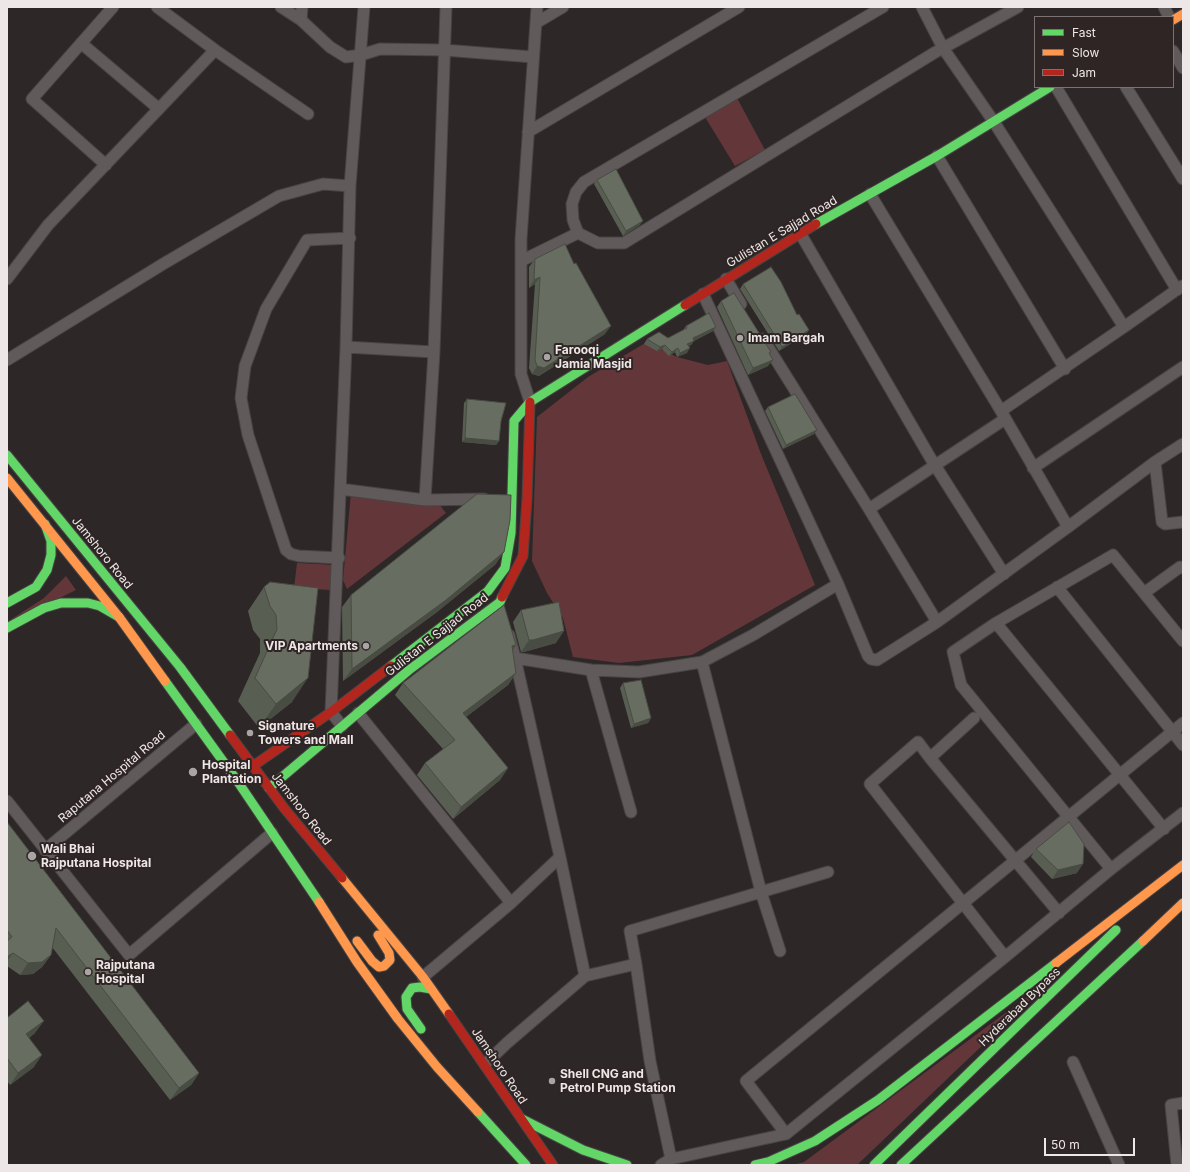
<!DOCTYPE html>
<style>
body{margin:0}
#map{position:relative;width:1190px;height:1172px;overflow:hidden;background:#2d2727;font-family:Inter,sans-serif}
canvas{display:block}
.frame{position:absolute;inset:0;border:8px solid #eee7e7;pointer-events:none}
.legend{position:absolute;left:1034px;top:16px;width:140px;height:72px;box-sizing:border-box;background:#2f2525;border:1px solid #7b7373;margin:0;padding:5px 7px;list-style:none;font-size:12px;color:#eee7e7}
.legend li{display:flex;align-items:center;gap:8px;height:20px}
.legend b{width:20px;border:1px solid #7b7373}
.scale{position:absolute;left:1044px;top:1138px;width:91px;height:18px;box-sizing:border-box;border:2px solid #eee7e7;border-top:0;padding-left:5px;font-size:12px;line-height:14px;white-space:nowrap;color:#eee7e7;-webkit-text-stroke:3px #2f2525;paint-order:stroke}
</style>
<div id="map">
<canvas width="1190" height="1172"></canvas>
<div class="frame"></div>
<ul class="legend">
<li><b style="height:5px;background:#63d668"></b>Fast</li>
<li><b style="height:5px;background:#ff974d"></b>Slow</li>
<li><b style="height:5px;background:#b3261e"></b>Jam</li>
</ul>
<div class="scale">50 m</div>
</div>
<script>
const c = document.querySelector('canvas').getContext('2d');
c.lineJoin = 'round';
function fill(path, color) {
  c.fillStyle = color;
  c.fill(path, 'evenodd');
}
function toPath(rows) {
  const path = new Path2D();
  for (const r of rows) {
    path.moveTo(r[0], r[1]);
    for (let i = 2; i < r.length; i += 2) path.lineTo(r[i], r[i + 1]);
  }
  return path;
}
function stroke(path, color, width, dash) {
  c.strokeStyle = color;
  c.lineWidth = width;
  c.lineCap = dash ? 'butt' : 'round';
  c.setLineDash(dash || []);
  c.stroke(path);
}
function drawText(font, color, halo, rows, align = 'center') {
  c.font = font + ' Inter,sans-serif';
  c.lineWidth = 4;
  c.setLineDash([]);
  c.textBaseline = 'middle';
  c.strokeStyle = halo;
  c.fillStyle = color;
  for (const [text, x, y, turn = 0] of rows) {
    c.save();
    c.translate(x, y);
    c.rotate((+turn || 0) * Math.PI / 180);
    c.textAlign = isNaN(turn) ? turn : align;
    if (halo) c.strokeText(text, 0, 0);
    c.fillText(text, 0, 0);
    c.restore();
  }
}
fill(toPath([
 [737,98,765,150,735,166,705,117],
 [647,342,677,357,708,365,727,361,761,454,815,585,692,655,619,663,573,657,563,618,547,593,532,561,537,417,588,377],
 [351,492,439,504,446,513,347,589,343,580],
 [297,563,336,565,331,590,294,588],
 [66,576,76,590,7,624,7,622,44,598],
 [1054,977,857,1165,792,1165,804,1162]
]), '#63373a');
const street = toPath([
 [157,7,215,50,308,114],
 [281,7,301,20,330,47,346,57,361,55,380,49,444,50,533,57],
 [922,7,943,48,994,122,1124,327,1001,411,1068,527,1155,462,1183,444],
 [1164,7,1169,17],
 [301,20,302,7],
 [536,23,563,7],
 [81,43,159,109],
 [1173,51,1183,68],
 [1056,87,1177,290],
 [1126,87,1183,179],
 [528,132,739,7],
 [937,156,1065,369],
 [106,165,32,99,113,7],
 [870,194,1001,411],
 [578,233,598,243,624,243,934,53,1018,7],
 [800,233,931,459,1004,574],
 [521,261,578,233,573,220,572,204,576,192,584,182,883,7],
 [7,279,48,225,215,50],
 [726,279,741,304],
 [703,294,838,584,868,656,871,659,877,660,937,622,869,509,763,339],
 [1124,327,1182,286],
 [346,347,434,352],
 [7,360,163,264,279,196,323,184,350,186],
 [530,402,521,374,521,239,537,7],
 [1155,462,1162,522,1165,524,1183,522],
 [1033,468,1183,367],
 [340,489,425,500,484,499],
 [425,500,434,352,446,7],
 [869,509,1005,419],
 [339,558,299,556,291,554,286,550,248,435,241,398,245,366,266,309,307,240,350,238],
 [1057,587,1183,745],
 [1144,593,1180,567,1183,568],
 [937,622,1068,527],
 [996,623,1164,829],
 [509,635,515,658,591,670,639,672,702,662,753,635,838,584],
 [702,662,761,892,780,951],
 [591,670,631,812],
 [358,713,511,903,560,857,515,658],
 [974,718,930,758,918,742,870,784,1005,957],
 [342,726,331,712,346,347,350,186,364,7],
 [930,758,1059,913],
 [7,801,129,955,272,833],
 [45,850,196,724],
 [1111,869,961,685,953,652,996,623,1113,555,1183,641],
 [636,964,650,1061,671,1159],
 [585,976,636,964,630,931,828,872],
 [423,977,511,903],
 [1073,1062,1119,1165],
 [485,1064,507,1043,585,976,560,857],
 [786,1134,746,1081,1183,723],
 [661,1165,671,1159,786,1134,1005,957,1111,869,1183,813],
 [1177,1165,1171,1105,1183,1103]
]);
const fast = toPath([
 [816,224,937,156,1050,87],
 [7,455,180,667,230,735],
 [7,603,36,587,47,570,51,555,51,541,45,524],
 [7,628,44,608,61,603,88,603,100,606,119,617],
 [391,666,488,591,505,568,511,533,514,421,530,402,685,305],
 [165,681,238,782,319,902],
 [269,788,409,670,500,602,502,597],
 [421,1029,407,1009,406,997,412,988,420,987,431,989],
 [478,1112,526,1165],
 [522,1119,583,1150,627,1165],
 [755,1165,768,1162,815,1141,878,1100,1056,963],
 [874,1165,1116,930],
 [901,1165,1143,941]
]);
const slow = toPath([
 [1173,20,1183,14],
 [7,478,119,617,165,681],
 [342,878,423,977,449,1014],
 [319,902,357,962,398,1019,437,1067,478,1112],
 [357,941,372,961,379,967,384,966,390,960,389,953,378,935],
 [1143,941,1183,903],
 [1056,963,1183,865]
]);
const jam = toPath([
 [685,305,816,224],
 [502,597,523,556,527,499,530,402],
 [230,735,284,808,342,878],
 [253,766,331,712,391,666],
 [449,1014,553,1165]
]);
stroke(street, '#484444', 13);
stroke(fast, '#484444', 11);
stroke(slow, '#484444', 11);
stroke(jam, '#484444', 11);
stroke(street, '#605a5a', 11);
stroke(fast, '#63d668', 9);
stroke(slow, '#ff974d', 9);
stroke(jam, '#b3261e', 9);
fill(toPath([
 [597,180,640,225,623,236,594,184],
 [535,259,605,334,539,376,532,374,529,368,535,284,529,288,529,267],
 [743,284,797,315,809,330,806,334,779,351,740,289],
 [721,301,771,352,770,355,768,366,748,375,717,307],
 [686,326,713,331,694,341,691,345,689,346,687,353,677,357,675,352,669,356,662,349,657,351,644,344,647,339,668,338,683,330],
 [467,399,501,421,499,441,496,445,462,442,464,403],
 [768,407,814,434,783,449,765,411],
 [496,564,437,612,343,681,342,607,351,595],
 [264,587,318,588,292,702,259,728,238,701,260,653,260,639,253,630,248,611],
 [521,610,556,643,524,652,521,652,513,622],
 [516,645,512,650,516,673,508,685,466,717,508,768,500,780,453,819,417,775,425,763,443,749,395,695,403,683],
 [623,683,651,718,648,723,631,728,620,688],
 [7,822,199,1073,191,1085,170,1100,52,947,51,955,42,967,33,974,20,975,7,966],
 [1036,849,1077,873,1052,879,1031,857],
 [7,1018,35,1033,29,1038,34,1067,10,1085,7,1081]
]), '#595e53');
fill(toPath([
 [643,221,640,225,623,236,626,231],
 [540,277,535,284,529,288,534,280],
 [611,326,605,334,539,376,532,374,537,366],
 [716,327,713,331,690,343,693,338],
 [809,330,806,334,779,351,782,347],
 [694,341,691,345,684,348,687,344],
 [665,345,662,349,657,351,660,347],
 [678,348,675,352,669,356,672,352],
 [690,348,687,353,677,357,680,353],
 [773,360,768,366,748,375,753,368],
 [817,430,814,434,783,449,786,445],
 [465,438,499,441,496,445,462,442],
 [504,552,496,564,437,612,343,681,352,669],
 [564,631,556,643,524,652,521,652,529,640],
 [516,645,508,657,512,646],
 [516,673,508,685,455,725,463,713],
 [308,678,292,702,259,728,276,704],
 [651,718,648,723,631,728,634,724],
 [508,768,500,780,453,819,461,807],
 [1083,864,1077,873,1052,879,1058,870],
 [13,953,7,961,7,957],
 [51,955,42,967,33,974,20,975,28,963],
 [44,1021,35,1033,18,1047,26,1034],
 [42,1055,34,1067,10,1085,18,1073],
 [199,1073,191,1085,170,1100,179,1088]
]), '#484c43');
const building = toPath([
 [616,169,643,221,626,231,597,180,616,169],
 [565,244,574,264,576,263,611,326,544,368,537,366,535,360,540,277,534,280,535,259,565,244],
 [771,267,781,282,797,315,799,314,809,330,782,347,743,284,771,267],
 [734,293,771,352,769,353,773,360,753,368,721,301,734,293],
 [709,313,716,327,693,338,694,341,687,344,690,348,680,353,678,348,672,352,665,345,660,347,647,339,659,332,668,338,687,328,686,326,709,313],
 [795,394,817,430,786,445,768,407,795,394],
 [467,399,506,403,501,421,499,441,465,438,467,399],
 [477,494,511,495,510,520,504,552,446,600,352,669,351,595,477,494],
 [270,582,318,588,308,678,276,704,255,678,277,629,276,615,270,606,264,587,270,582],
 [559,602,564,631,533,640,529,640,521,610,559,602],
 [504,605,516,645,512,646,516,673,463,713,508,768,461,807,425,763,455,740,403,683,504,605],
 [641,680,651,718,634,724,623,683,641,680],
 [7,822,199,1073,179,1088,56,928,51,955,42,962,28,963,13,953,7,957,7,941,12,937,7,930,7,822],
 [1069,822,1084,844,1083,864,1058,870,1036,849,1069,822],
 [28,1001,44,1021,26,1034,42,1055,18,1073,7,1058,7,1018,28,1001]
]);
fill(building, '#676d60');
stroke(building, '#484c43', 1);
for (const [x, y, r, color] of [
 [740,338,4,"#aaa4a4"],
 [547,357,4,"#aaa4a4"],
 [366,646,4,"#aaa4a4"],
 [250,733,4,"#aaa4a4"],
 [193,772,5,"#aaa4a4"],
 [32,856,5,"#aaa4a4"],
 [88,972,4,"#aaa4a4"],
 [552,1081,4,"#aaa4a4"]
]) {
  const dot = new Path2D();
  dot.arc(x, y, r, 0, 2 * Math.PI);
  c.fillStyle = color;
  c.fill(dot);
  stroke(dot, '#2f2525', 1.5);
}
drawText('12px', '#eee7e7', '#2f2525', [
 ["Gulistan E Sajjad Road",782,232,-31],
 ["Jamshoro Road",102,553,51],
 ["Gulistan E Sajjad Road",437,635,-38],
 ["Raputana Hospital Road",112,777,-40],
 ["Jamshoro Road",301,809,52],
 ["Hyderabad Bypass",1020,1007,-44],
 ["Jamshoro Road",499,1066,56]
]);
drawText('bold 12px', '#eee7e7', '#2f2525', [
 ["Imam Bargah",748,338],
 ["Farooqi",555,350],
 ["Jamia Masjid",555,364],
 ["VIP Apartments",358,646,"right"],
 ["Signature",258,726],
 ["Towers and Mall",258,740],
 ["Hospital",202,765],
 ["Plantation",202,779],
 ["Wali Bhai",41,849],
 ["Rajputana Hospital",41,863],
 ["Rajputana",96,965],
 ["Hospital",96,979],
 ["Shell CNG and",560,1074],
 ["Petrol Pump Station",560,1088]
], 'left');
</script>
